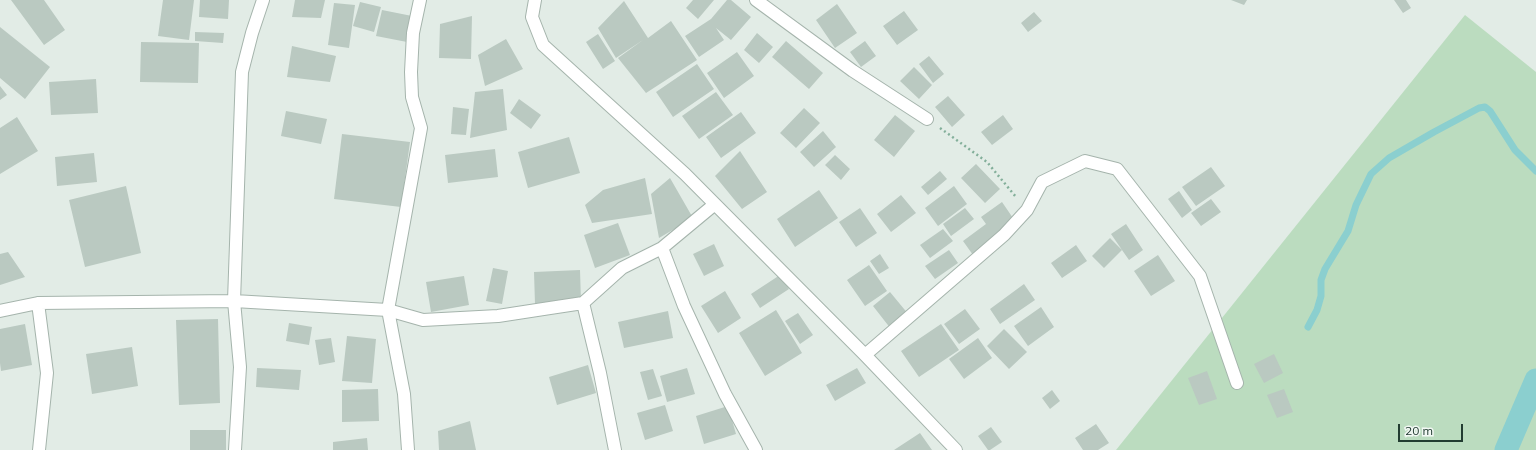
<!DOCTYPE html>
<style>
body{margin:0}
#map{position:relative;width:1536px;height:450px;overflow:hidden;background:#e2ece6;font-family:Mulish,sans-serif}
canvas{display:block}
.scale{position:absolute;left:1398px;top:424px;width:65px;height:18px;box-sizing:border-box;border:2px solid #223c31;border-top:0;padding-left:5px;font-size:12px;line-height:14px;white-space:nowrap;color:#223c31;-webkit-text-stroke:3px #f2f8f4;paint-order:stroke}
</style>
<div id="map">
<canvas width="1536" height="450"></canvas>
<div class="scale">20 m</div>
</div>
<script>
const c = document.querySelector('canvas').getContext('2d');
c.lineJoin = 'round';
function fill(path, color) {
  c.fillStyle = color;
  c.fill(path, 'evenodd');
}
function toPath(rows) {
  const path = new Path2D();
  for (const r of rows) {
    path.moveTo(r[0], r[1]);
    for (let i = 2; i < r.length; i += 2) path.lineTo(r[i], r[i + 1]);
  }
  return path;
}
function stroke(path, color, width, dash) {
  c.strokeStyle = color;
  c.lineWidth = width;
  c.lineCap = dash ? 'butt' : 'round';
  c.setLineDash(dash || []);
  c.stroke(path);
}
fill(toPath([
 [1465,15,1536,72,1536,450,1116,450]
]), '#bbdcbf');
stroke(toPath([
 [1308,327,1317,310,1321,296,1321,280,1325,269,1348,231,1356,205,1371,174,1389,158,1434,132,1479,108,1485,107,1490,111,1515,150,1536,171]
]), '#8bcfcf', 7);
stroke(toPath([
 [1506,450,1536,380]
]), '#8bcfcf', 23);
fill(toPath([
 [11,0,44,0,65,30,44,45],
 [163,0,194,0,189,40,158,36],
 [200,0,229,0,228,19,199,17],
 [295,0,325,0,321,18,292,17],
 [693,0,714,0,698,19,686,8],
 [727,0,731,0,751,17,731,40,716,28,724,40,699,57,685,36,711,19],
 [1231,0,1247,0,1244,5],
 [1394,0,1406,0,1411,8,1403,13],
 [624,1,648,38,671,21,697,60,646,93,618,58,643,40,616,58,598,28],
 [360,2,381,7,374,32,353,26],
 [334,3,355,5,349,48,328,45],
 [837,4,857,33,835,48,816,20],
 [382,10,412,16,407,42,376,36],
 [904,11,918,30,897,45,883,26],
 [1034,12,1042,21,1028,32,1021,23],
 [472,16,471,59,439,58,440,24],
 [0,27,50,67,25,99,0,78],
 [195,32,224,33,223,43,195,41],
 [757,33,773,47,759,63,744,50],
 [598,34,615,61,603,69,586,42],
 [506,39,523,69,485,86,478,55],
 [786,41,823,73,809,89,772,57],
 [865,41,876,56,861,67,850,52],
 [141,42,199,43,198,83,140,82],
 [292,46,336,56,330,82,287,77],
 [737,52,754,76,724,98,707,73],
 [929,56,944,74,933,83,919,64],
 [697,64,714,89,673,117,656,92],
 [914,67,932,85,919,99,900,81],
 [96,79,98,113,51,115,49,82],
 [0,86,7,95,0,100],
 [503,89,507,130,470,138,475,92],
 [716,92,733,115,699,139,682,116],
 [948,96,965,115,952,127,935,107],
 [519,99,541,115,531,129,510,113],
 [453,107,469,109,466,135,451,134],
 [804,108,820,123,796,148,780,133],
 [286,111,327,119,321,144,281,136],
 [741,112,756,133,721,158,706,137],
 [895,115,915,131,894,157,874,140],
 [1003,115,1013,129,992,145,981,132],
 [17,117,38,151,0,174,0,128],
 [823,131,836,147,814,167,800,152],
 [342,134,410,142,401,207,334,199],
 [569,137,580,173,528,188,518,152],
 [495,149,498,177,448,183,445,155],
 [740,151,767,192,742,209,715,176],
 [94,153,97,182,57,186,55,157],
 [835,155,850,169,841,180,825,165],
 [976,164,1000,189,985,203,961,178],
 [1211,167,1225,186,1196,206,1182,187],
 [940,171,947,179,928,195,921,187],
 [645,178,652,214,592,223,585,205,603,190],
 [670,178,693,218,659,238,651,194],
 [126,186,141,253,85,267,69,200],
 [954,186,967,204,938,226,925,208],
 [819,190,838,218,795,247,777,219],
 [1179,191,1192,210,1182,218,1168,199],
 [901,195,916,213,891,232,877,214],
 [1211,199,1221,212,1201,226,1191,213],
 [1002,202,1015,221,994,236,996,239,973,255,963,241,986,224,981,217],
 [860,208,877,233,856,247,839,222],
 [965,208,974,219,951,236,943,224],
 [618,223,630,255,595,268,584,235],
 [1126,224,1143,250,1129,260,1122,250,1104,268,1092,256,1110,238,1122,250,1111,234],
 [943,229,953,241,930,258,920,245],
 [714,244,724,266,704,276,693,254],
 [1076,245,1087,261,1062,278,1051,263],
 [949,250,958,263,935,279,925,266],
 [8,252,25,277,0,285,0,254],
 [880,254,889,268,879,274,870,261],
 [1158,255,1175,281,1151,296,1134,271],
 [869,265,887,291,865,306,847,280],
 [493,268,508,271,502,304,486,301],
 [580,270,581,302,535,304,534,272],
 [780,275,789,289,760,308,751,294],
 [464,276,469,305,431,312,426,282],
 [1024,284,1035,300,1000,324,990,309],
 [725,291,741,318,718,333,701,306],
 [890,292,909,315,891,329,873,306],
 [1041,307,1054,327,1028,346,1014,326],
 [965,309,980,329,959,344,944,324],
 [776,310,802,353,765,376,739,333],
 [668,311,673,338,624,348,618,322],
 [798,313,813,335,800,344,785,321],
 [218,319,220,403,179,405,176,320],
 [289,323,312,327,309,345,286,341],
 [25,324,32,365,1,371,0,363,0,329],
 [941,324,959,350,919,377,901,351],
 [1004,329,1027,352,1009,369,987,346],
 [347,336,376,339,372,383,342,381],
 [331,338,335,362,319,365,315,340],
 [978,338,992,358,964,379,949,359],
 [132,347,138,386,92,394,86,354],
 [1274,354,1283,373,1264,383,1254,364],
 [588,365,596,393,557,405,549,377],
 [257,368,301,370,299,390,256,387],
 [687,368,695,394,667,402,660,376],
 [857,368,866,383,835,401,826,385],
 [653,369,662,396,648,400,640,372],
 [1207,371,1217,399,1199,405,1188,378],
 [378,389,379,421,342,422,342,390],
 [1284,389,1293,412,1277,418,1267,395],
 [1052,390,1060,401,1050,409,1042,398],
 [665,405,673,431,645,440,637,413],
 [728,406,736,434,704,444,696,416],
 [470,421,476,450,439,450,438,431],
 [1096,424,1109,443,1098,450,1083,450,1075,438],
 [991,427,1002,442,990,450,988,450,978,436],
 [190,430,226,430,226,450,190,450],
 [920,433,932,450,894,450],
 [367,438,368,450,333,450,333,442]
]), '#bac9c1');
const minor = toPath([
 [535,0,532,17,543,45,685,174,865,355,956,450],
 [756,0,853,71,927,119],
 [662,248,684,306,725,394,756,450],
 [38,303,47,373,39,450],
 [583,303,600,373,615,450],
 [0,311,38,303,234,301,388,310,423,320,498,316,550,308,583,303,622,268,662,248,715,204],
 [865,355,1004,235,1027,210,1042,182,1085,161,1117,169,1200,276,1237,383],
 [235,450,240,367,234,301,242,72,252,33,263,0],
 [408,450,404,394,388,310,421,128,412,97,411,72,413,33,420,0]
]);
stroke(minor, '#a5b4ac', 14);
stroke(toPath([
 [940,128,987,162,1016,197]
]), '#83af9a', 2.5, [2, 3]);
stroke(minor, '#fff', 12);
</script>
